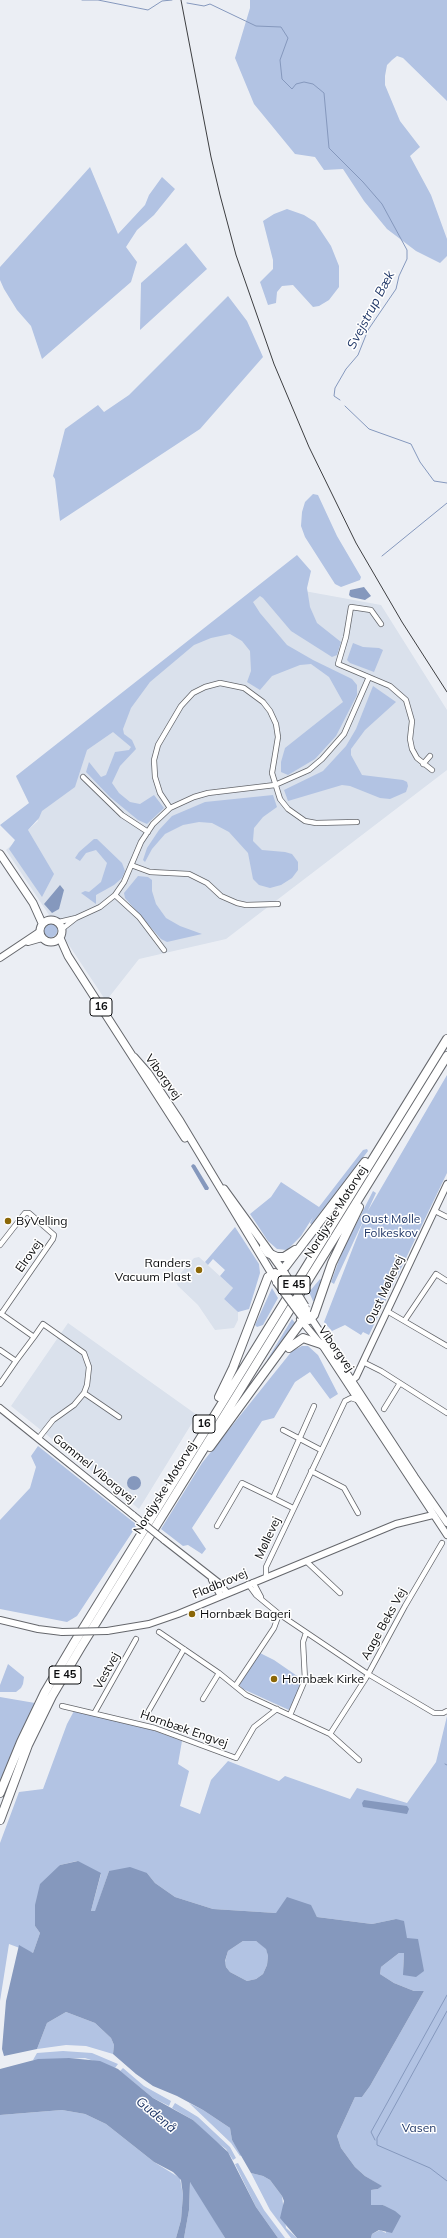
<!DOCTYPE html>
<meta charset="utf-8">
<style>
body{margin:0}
canvas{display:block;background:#ebeef4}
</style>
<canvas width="447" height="2238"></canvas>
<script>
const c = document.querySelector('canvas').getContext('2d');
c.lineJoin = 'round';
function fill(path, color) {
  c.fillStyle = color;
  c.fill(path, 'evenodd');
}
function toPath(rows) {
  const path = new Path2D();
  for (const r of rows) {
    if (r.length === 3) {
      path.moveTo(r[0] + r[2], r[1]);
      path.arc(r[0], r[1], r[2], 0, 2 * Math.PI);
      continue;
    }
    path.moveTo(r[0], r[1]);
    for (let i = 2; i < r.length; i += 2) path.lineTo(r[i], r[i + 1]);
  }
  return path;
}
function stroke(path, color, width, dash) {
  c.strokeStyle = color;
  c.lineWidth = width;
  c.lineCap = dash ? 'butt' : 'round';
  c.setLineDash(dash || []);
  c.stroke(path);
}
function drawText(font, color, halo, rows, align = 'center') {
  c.font = font + ' Mulish,sans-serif';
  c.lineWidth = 3;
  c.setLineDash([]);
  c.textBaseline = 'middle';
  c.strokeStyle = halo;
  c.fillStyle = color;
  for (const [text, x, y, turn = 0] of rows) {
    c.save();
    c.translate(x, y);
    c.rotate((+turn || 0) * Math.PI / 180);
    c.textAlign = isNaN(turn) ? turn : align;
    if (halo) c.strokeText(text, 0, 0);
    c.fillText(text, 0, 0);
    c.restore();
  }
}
fill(toPath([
 [266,584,381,605,447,710,447,770,226,939,139,959,106,1001,6,850,38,821,16,777],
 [199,1257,233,1288,224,1299,238,1312,238,1320,234,1328,215,1330,198,1305,178,1286,175,1280,194,1258],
 [68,1323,197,1415,139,1509,11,1406]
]), '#dae1ec');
fill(toPath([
 [250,0,447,0,447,101,403,58,397,56,392,60,387,65,385,76,385,85,400,121,420,147,410,156,431,195,447,239,447,256,440,263,416,251,387,229,364,201,343,169,324,170,315,157,295,154,254,104,235,58,250,8],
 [90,167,118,234,145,205,149,195,162,177,175,189,154,215,137,230,126,247,137,262,131,282,42,359,31,326,17,310,4,289,0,280,0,267],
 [287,209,304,215,315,222,331,246,339,266,339,287,329,300,319,306,313,307,293,285,282,286,277,292,276,303,268,305,260,282,273,269,273,260,263,221,274,214],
 [186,243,207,269,140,330,141,283],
 [228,296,247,321,263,357,200,429,60,521,55,479,53,476,65,429,98,405,104,412,129,395],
 [313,494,318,495,337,536,361,577,360,580,341,587,335,584,305,537,301,526,302,512,305,502],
 [297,555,311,571,307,588,310,607,317,623,341,642,337,655,332,657,291,631,263,598,260,596,253,602,260,613,287,645,313,660,352,679,357,685,357,695,336,736,315,759,288,775,281,772,281,762,285,748,343,702,329,677,311,664,300,665,272,676,260,690,247,682,251,671,250,651,242,641,230,634,211,638,194,645,150,682,131,708,123,729,124,734,132,740,136,749,120,766,112,783,119,793,130,802,140,804,154,795,164,808,147,824,138,820,110,797,86,772,89,762,101,777,106,775,115,752,129,750,131,747,113,732,87,750,75,787,42,811,39,818,28,830,54,874,42,897,9,849,15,840,0,825,29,803,16,776],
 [353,643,363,647,379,648,383,650,374,672,350,663,347,660],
 [373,686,396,702,365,730,351,749,351,755,362,775,403,780,407,782,408,786,406,792,390,799,380,798,350,786,342,785,288,801,284,790,323,771,346,746,356,729],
 [273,795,277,807,263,817,254,828,253,841,262,850,285,852,292,854,298,862,298,870,292,878,281,885,270,888,259,885,253,879,248,853,229,832,212,823,199,822,183,825,165,834,152,849,145,862,143,860,147,848,159,830,172,816,205,802],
 [94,839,97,839,122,863,125,871,122,878,114,885,96,895,96,904,81,893,85,891,89,892,101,882,107,863,96,850,86,853,80,861,75,858,79,852],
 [138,876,148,877,152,880,152,891,156,904,166,918,180,926,202,934,167,942,161,939,125,898,124,893],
 [51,923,56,925,58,929,56,935,51,938,45,936,43,932,45,926],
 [447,1075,447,1173,369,1335,363,1332,361,1335,345,1325,332,1331,324,1322,366,1214],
 [367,1149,368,1151,312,1225,310,1223,313,1217,301,1236,287,1250,277,1249,268,1241,250,1214,271,1197,281,1182,319,1207,363,1150],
 [373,1191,376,1193,334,1284,331,1282,342,1252],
 [235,1227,259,1264,260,1273,249,1309,238,1312,224,1299,233,1288,220,1276,225,1270,213,1259,208,1265,205,1262],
 [320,1279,322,1281,316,1302,313,1301,309,1292],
 [272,1288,278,1298,263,1325,257,1327,255,1325],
 [292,1319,296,1324,269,1361,267,1360],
 [302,1346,308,1346,318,1355,338,1394,330,1399,310,1372,295,1382,274,1418,262,1421,192,1528,206,1549,202,1554,188,1545,183,1546,161,1529,202,1463,292,1351],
 [38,1446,137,1525,77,1616,67,1622,0,1609,0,1520,30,1488,36,1467,31,1456],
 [260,1653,274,1660,303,1680,289,1710,243,1689,240,1686,240,1682],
 [8,1664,24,1677,23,1684,21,1688,16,1692,0,1692,0,1685],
 [0,1697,35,1703,0,1781],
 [74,1711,150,1729,182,1741,178,1764,189,1771,180,1806,200,1814,211,1780,228,1761,279,1781,285,1776,350,1799,357,1788,407,1803,436,1762,447,1716,447,2238,371,2238,372,2234,380,2230,386,2233,384,2205,371,2205,371,2190,378,2189,381,2186,365,2176,355,2167,341,2148,337,2136,355,2097,362,2097,370,2086,424,1991,414,1991,394,1983,380,1974,381,1967,399,1953,404,1953,403,1975,407,1938,396,1919,372,1924,317,1917,310,1905,276,1913,213,1909,175,1897,155,1883,147,1873,109,1871,95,1912,91,1911,101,1874,77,1861,60,1865,35,1926,40,1933,33,1953,9,1944,0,2001,0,1843,19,1792,43,1789,67,1724],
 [243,1941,256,1941,266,1948,268,1956,267,1965,263,1974,256,1979,247,1981,230,1972,226,1967,225,1962,228,1951],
 [66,2012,95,2023,111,2038,114,2045,113,2054,86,2046,66,2045,37,2049,47,2023],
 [63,2051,92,2053,118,2064,115,2068,85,2058,33,2060,37,2053],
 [123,2068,144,2086,171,2101,169,2106,153,2098,120,2071],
 [175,2103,198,2117,230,2147,236,2158,233,2160,226,2149,212,2139,193,2120,172,2108],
 [189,2103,203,2110,230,2128,232,2140,242,2155,240,2156,231,2143],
 [62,2110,85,2114,106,2124,154,2162,180,2178,183,2195,181,2220,176,2238,0,2238,0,2115],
 [238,2163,264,2210,285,2238,278,2238,256,2207,235,2164],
 [251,2173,263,2176,270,2180,282,2196,286,2228,297,2238,291,2238,270,2210],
 [190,2182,194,2185,225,2238,184,2238,189,2210]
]), '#b2c3e3');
fill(toPath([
 [364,587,371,596,365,600,351,597,349,595,350,590],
 [60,885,64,890,59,909,52,913,44,904],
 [193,1164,195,1165,209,1188,208,1190,205,1190,191,1166],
 [134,1483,7],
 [364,1800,407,1806,409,1809,407,1814,363,1807,362,1803],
 [78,1861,101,1873,91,1911,95,1911,109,1871,130,1867,147,1873,155,1883,175,1897,213,1909,276,1913,287,1897,311,1905,317,1917,372,1924,396,1919,404,1921,407,1938,418,1939,424,1971,416,1977,403,1975,404,1953,399,1953,381,1967,380,1974,394,1983,414,1991,424,1991,370,2086,362,2097,355,2097,337,2136,341,2148,355,2167,365,2176,382,2186,378,2189,371,2190,371,2205,383,2205,395,2211,401,2216,392,2233,379,2230,372,2234,371,2238,297,2238,280,2218,284,2201,282,2196,270,2180,263,2176,251,2173,232,2140,230,2128,203,2110,177,2096,153,2086,136,2074,113,2054,114,2045,111,2038,95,2023,66,2012,47,2023,37,2049,4,2056,2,2049,6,2001,19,1945,33,1953,40,1933,35,1926,35,1905,40,1884,60,1865],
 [243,1941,256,1941,266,1949,268,1956,267,1965,263,1974,256,1979,247,1981,230,1972,226,1967,225,1961,228,1951],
 [69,2058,100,2061,118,2069,153,2098,193,2120,228,2152,256,2207,278,2238,225,2238,190,2182,189,2210,184,2238,176,2238,181,2220,183,2195,181,2180,173,2172,154,2162,106,2124,85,2114,62,2110,0,2115,0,2069,38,2059]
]), '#8598bd');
stroke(toPath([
 [82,0,98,0,148,10,162,1,172,0],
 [187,3,204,6,210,4,256,26,281,27,288,38,280,60,282,79,292,89,296,84,304,82,313,84,324,93,329,148,363,182,382,204,407,250,407,259,399,276,396,289,368,330,358,355,346,369,335,388,334,396,340,400],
 [345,406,369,429,411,444,420,462,434,481,447,483],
 [382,556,447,503],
 [445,1764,447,1765],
 [447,2011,377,2138,377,2145,430,2168,447,2181],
 [375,2140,371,2132,447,1995]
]), '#8598bd', 1);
const street = toPath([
 [381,624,371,610,351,607,346,637,338,664,390,686,406,700,412,721,410,739,412,749,417,758,432,770],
 [423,764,430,756],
 [83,777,122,815,148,832],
 [170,808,160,793,155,777,154,760,158,745,181,706,193,693,205,687,220,683,244,688,263,702,270,711,276,724,278,737,272,773,280,799,288,809,305,821,316,823,357,822],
 [131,865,150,872,189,874,207,883,221,896,237,903,246,905,278,904],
 [115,895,139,917,164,950],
 [59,922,76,918],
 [62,929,76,918,100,907,115,895,124,882,141,842,153,824,170,808,194,797,208,793,275,785,309,770,322,759,344,734,369,677],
 [435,1211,447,1217],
 [0,1245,25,1213,29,1213,54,1235,53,1239,1,1314],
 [387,1311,447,1346],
 [0,1313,34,1337,16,1361],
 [405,1320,436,1274,447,1281],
 [34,1337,43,1324,84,1353,89,1367,87,1385,84,1393,74,1405,53,1420,38,1439],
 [0,1350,16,1361,0,1384],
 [363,1362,381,1371,447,1413],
 [84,1393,119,1417],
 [384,1409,400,1383],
 [283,1430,321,1450],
 [311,1471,344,1488,358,1513],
 [273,1498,293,1508],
 [217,1526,242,1483,273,1498,314,1406],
 [306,1561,340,1593],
 [266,1577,266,1567,345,1401,351,1398,357,1400],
 [253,1582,261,1597],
 [248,1584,256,1595,279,1614,368,1674,434,1713,443,1713,447,1711],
 [159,1632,219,1673,246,1695,330,1734,359,1760],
 [236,1685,274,1628,279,1614],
 [203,1699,219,1673],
 [62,1706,155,1728,236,1758,254,1727,277,1709],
 [95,1712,136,1639],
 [148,1712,184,1649],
 [290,1715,305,1680,303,1642,306,1633],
 [330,1734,366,1678,405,1606,442,1543]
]);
const secondary = toPath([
 [28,942,42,938],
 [0,958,39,932],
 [309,1315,415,1477,447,1523],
 [300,1319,324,1348,447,1535],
 [351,1381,356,1377,363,1362,447,1184],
 [0,1408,133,1515],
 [164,1540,219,1583,227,1593],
 [212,1580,221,1596],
 [0,1620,38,1629,62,1632],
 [107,1631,149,1624,178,1614,396,1524,433,1515]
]);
const primary = toPath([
 [0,854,33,903,42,923],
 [51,931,11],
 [60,938,68,956,185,1138],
 [134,1057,148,1073,180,1121,275,1279],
 [224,1189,284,1272]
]);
const highway = toPath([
 [264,1247,268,1253,277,1257,284,1257,295,1250],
 [277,1282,279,1275,365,1162],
 [302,1316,309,1320,314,1315,332,1263,359,1207],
 [289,1348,303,1338,321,1344],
 [219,1397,233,1368,268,1277,275,1273,281,1277],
 [210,1447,307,1314],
 [0,1793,21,1742,45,1692,74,1643,447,1039],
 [0,1820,28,1745,52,1696,81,1647,447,1056]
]);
stroke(street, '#65676c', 6);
stroke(secondary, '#65676c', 8);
stroke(primary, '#65676c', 9);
stroke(highway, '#65676c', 10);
stroke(street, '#fff', 4.5);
stroke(secondary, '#fff', 6);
stroke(primary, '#fff', 7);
stroke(highway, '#fff', 8);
stroke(toPath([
 [181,0,211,157,220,195,236,255,274,364,309,447,356,543,402,622,447,692]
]), '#3d3e41', 1);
const secondaryBridge = toPath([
 [133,1515,164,1540],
 [62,1632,107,1631]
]);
const primaryBridge = toPath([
 [284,1272,305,1306]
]);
const highwayBridge = toPath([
 [281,1277,289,1290],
 [277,1282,302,1316],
 [296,1299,306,1310]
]);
stroke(secondaryBridge, '#65676c', 8, []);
stroke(primaryBridge, '#65676c', 9, []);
stroke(highwayBridge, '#65676c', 10, []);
stroke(secondaryBridge, '#fff', 6);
stroke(primaryBridge, '#fff', 7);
stroke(highwayBridge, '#fff', 8);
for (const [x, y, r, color] of [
 [8,1221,4,"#8b6707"],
 [199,1270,4,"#8b6707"],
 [192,1614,4,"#8b6707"],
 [274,1679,4,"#8b6707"]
]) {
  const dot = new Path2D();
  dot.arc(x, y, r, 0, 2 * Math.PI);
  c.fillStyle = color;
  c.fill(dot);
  stroke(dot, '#fff', 1.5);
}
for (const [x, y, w] of [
 [101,1007,22],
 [294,1285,32],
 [204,1424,22],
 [65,1675,32]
]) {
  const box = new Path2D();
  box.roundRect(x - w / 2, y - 9, w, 18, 3);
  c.fillStyle = '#fff';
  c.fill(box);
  stroke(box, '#0b0c0e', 1);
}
drawText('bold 11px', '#0b0c0e', null, [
 ["16",101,1007],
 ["E 45",294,1285],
 ["16",204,1424],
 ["E 45",65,1675]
]);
drawText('12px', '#0b0c0e', '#fff', [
 ["Viborgvej",163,1077,54],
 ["Nordjyske Motorvej",336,1212,-58],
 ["Elrovej",29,1256,-55],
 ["Oust Møllevej",385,1290,-65],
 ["Viborgvej",336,1349,55],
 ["Gammel Viborgvej",94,1469,39],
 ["Nordjyske Motorvej",165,1488,-58],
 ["Møllevej",268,1538,-65],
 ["Fladbrovej",220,1584,-23],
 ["Aage Beks Vej",384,1624,-61],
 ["Vestvej",107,1671,-61],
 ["Hornbæk Engvej",184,1729,19]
]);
drawText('12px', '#213868', '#fff', [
 ["Oust Mølle",391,1219],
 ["Folkeskov",391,1233],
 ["Vasen",419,2128]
]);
drawText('12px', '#0b0c0e', '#fff', [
 ["ByVelling",16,1221],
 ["Randers",191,1263,"right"],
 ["Vacuum Plast",191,1277,"right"],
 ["Hornbæk Bageri",200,1614],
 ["Hornbæk Kirke",282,1679]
], 'left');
drawText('italic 13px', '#213868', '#fff', [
 ["Svejstrup Bæk",371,310,-62],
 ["Gudenå",156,2115,40]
]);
</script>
